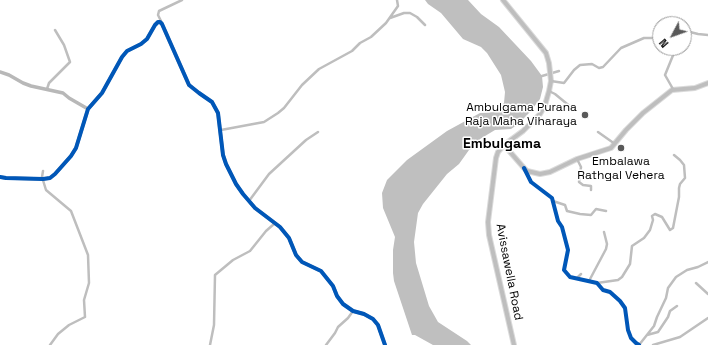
<!DOCTYPE html>
<style>
body{margin:0}
#map{position:relative;width:708px;height:345px;overflow:hidden;background:#fff;font-family:"Space Grotesk",sans-serif}
canvas{display:block}
.north{position:absolute;left:652px;top:16px;width:40px;height:40px;box-sizing:border-box;background:#fff;border:1px solid #999;border-radius:50%;rotate:229deg;font-size:11px;font-weight:700;line-height:16px;text-align:center;color:#000}
.north::after{content:'';display:block;margin:auto;width:14px;height:18px;background:#595959;clip-path:polygon(50% 0,100% 100%,50% 72%,0 100%)}
</style>
<div id="map">
<canvas width="708" height="345"></canvas>
<div class="north">N</div>
</div>
<script>
const c = document.querySelector('canvas').getContext('2d');
c.lineJoin = 'round';
function fill(path, color) {
  c.fillStyle = color;
  c.fill(path, 'evenodd');
}
function toPath(rows) {
  const path = new Path2D();
  for (const r of rows) {
    path.moveTo(r[0], r[1]);
    for (let i = 2; i < r.length; i += 2) path.lineTo(r[i], r[i + 1]);
  }
  return path;
}
function stroke(path, color, width, dash) {
  c.strokeStyle = color;
  c.lineWidth = width;
  c.lineCap = dash ? 'butt' : 'round';
  c.setLineDash(dash || []);
  c.stroke(path);
}
function drawText(font, color, halo, rows, align = 'center') {
  c.font = font + ' "Space Grotesk",sans-serif';
  c.lineWidth = 3;
  c.setLineDash([]);
  c.textBaseline = 'middle';
  c.strokeStyle = halo;
  c.fillStyle = color;
  for (const [text, x, y, turn = 0] of rows) {
    c.save();
    c.translate(x, y);
    c.rotate((+turn || 0) * Math.PI / 180);
    c.textAlign = isNaN(turn) ? turn : align;
    if (halo) c.strokeText(text, 0, 0);
    c.fillText(text, 0, 0);
    c.restore();
  }
}
fill(toPath([
 [425,0,468,0,481,14,499,27,531,61,542,76,543,87,540,99,529,113,517,125,511,129,495,130,480,139,477,147,469,150,459,164,447,174,423,204,418,213,414,242,416,263,429,306,438,322,467,341,471,345,433,345,415,335,412,335,394,281,393,273,393,250,395,237,383,208,382,193,387,180,407,160,447,131,480,113,497,112,504,103,505,92,501,75,487,53,481,47,463,39,441,13,428,4]
]), '#bfbfbf');
stroke(toPath([
 [542,76,559,71]
]), '#bfbfbf', 2.5);
const primary = toPath([
 [503,0,546,53,549,63,551,81,549,91,545,105,540,114,523,131,504,145,498,152,496,158,488,222,489,235,514,345],
 [504,145,524,168,527,171,540,174,550,172,577,159,611,148,626,130,643,113,672,90,695,88,708,83]
]);
stroke(primary, '#dbdbdb', 6);
stroke(toPath([
 [390,18,404,13,410,13,417,17,425,25],
 [162,23,158,15,159,11,182,0],
 [684,34,690,32,698,34,708,35],
 [551,81,564,83,574,70,580,65,592,64,599,68,603,67,621,48,644,38,660,38],
 [47,89,49,83,70,62,64,45,55,30],
 [673,89,665,75,676,48],
 [549,91,555,94,572,108],
 [221,130,264,122,278,113,284,108,302,85,319,69,352,51,360,43,371,37,386,23,398,6,397,0],
 [598,132,615,144],
 [577,159,581,167,579,182,583,185,591,186,591,190],
 [43,171,42,177,46,190,71,211,88,255,89,283,84,300,85,317,69,325,58,334,50,345],
 [525,171,531,182,552,198,558,221,562,227,568,250,564,270,570,277,597,283,603,290,610,292,620,301,625,308,628,330,631,338,636,343,639,345],
 [249,201,269,174,306,140,318,132],
 [553,201,565,205,567,211,580,214,591,215,596,209,606,211],
 [577,278,581,274],
 [589,281,606,249,607,244,604,232],
 [597,283,618,280,622,277,630,264,632,246,644,238,650,230,653,220,652,216,655,214,662,217,670,230,673,228,679,197,679,188,680,184,685,178,684,165,680,160,674,155],
 [696,283,708,294],
 [647,335,658,332,668,317,670,311,677,306],
 [210,345,214,325,215,275,233,260,250,251,266,231,274,224],
 [326,345,335,333,338,327,348,318,353,311],
 [639,345,654,326,657,317,666,298,668,288,676,277,687,270,698,267,708,262],
 [653,345,680,337,708,318]
]), '#bebebe', 2.5);
stroke(toPath([
 [0,72,9,75,23,83,31,86,63,93,69,98,88,109],
 [0,177,6,178,43,179,50,178,55,174,71,156,76,148,88,109,102,93,122,57,127,51,141,44,147,39,155,25,158,22,160,22,162,24,189,85,199,93,212,102,218,113,223,155,226,164,236,184,243,194,255,208,280,227,289,238,296,255,302,262,321,271,333,286,337,296,343,304,353,311,364,314,373,319,378,325,385,345]
]), '#b8b8b8', 3.5);
stroke(primary, '#bebebe', 4);
stroke(toPath([
 [524,168,531,182,552,198,558,221,562,227,568,250,564,270,570,277,597,283,603,290,610,292,620,301,625,308,628,330,631,338,636,343,639,345],
 [0,177,6,178,43,179,50,178,55,174,71,156,76,148,88,109,102,93,122,57,127,51,141,44,147,39,155,25,158,22,160,22,162,24,189,85,199,93,212,102,218,113,223,155,226,164,236,184,243,194,255,208,280,227,289,238,296,255,302,262,321,271,333,286,337,296,343,304,353,311,364,314,373,319,378,325,385,345]
]), '#0057b8', 4);
for (const [x, y, r, color] of [
 [585,115,4,"#595959"],
 [621,148,4,"#595959"]
]) {
  const dot = new Path2D();
  dot.arc(x, y, r, 0, 2 * Math.PI);
  c.fillStyle = color;
  c.fill(dot);
  stroke(dot, '#fff', 1.5);
}
drawText('12px', '#000', '#fff', [
 ["Ambulgama Purana",577,108],
 ["Raja Maha Viharaya",577,122],
 ["Embalawa",621,162,"center"],
 ["Rathgal Vehera",621,176,"center"]
], 'right');
drawText('12px', '#000', '#fff', [
 ["Avissawella Road",509,272,79]
]);
drawText('bold 14px', '#000', '#fff', [
 ["Embulgama",502,144]
]);
</script>
